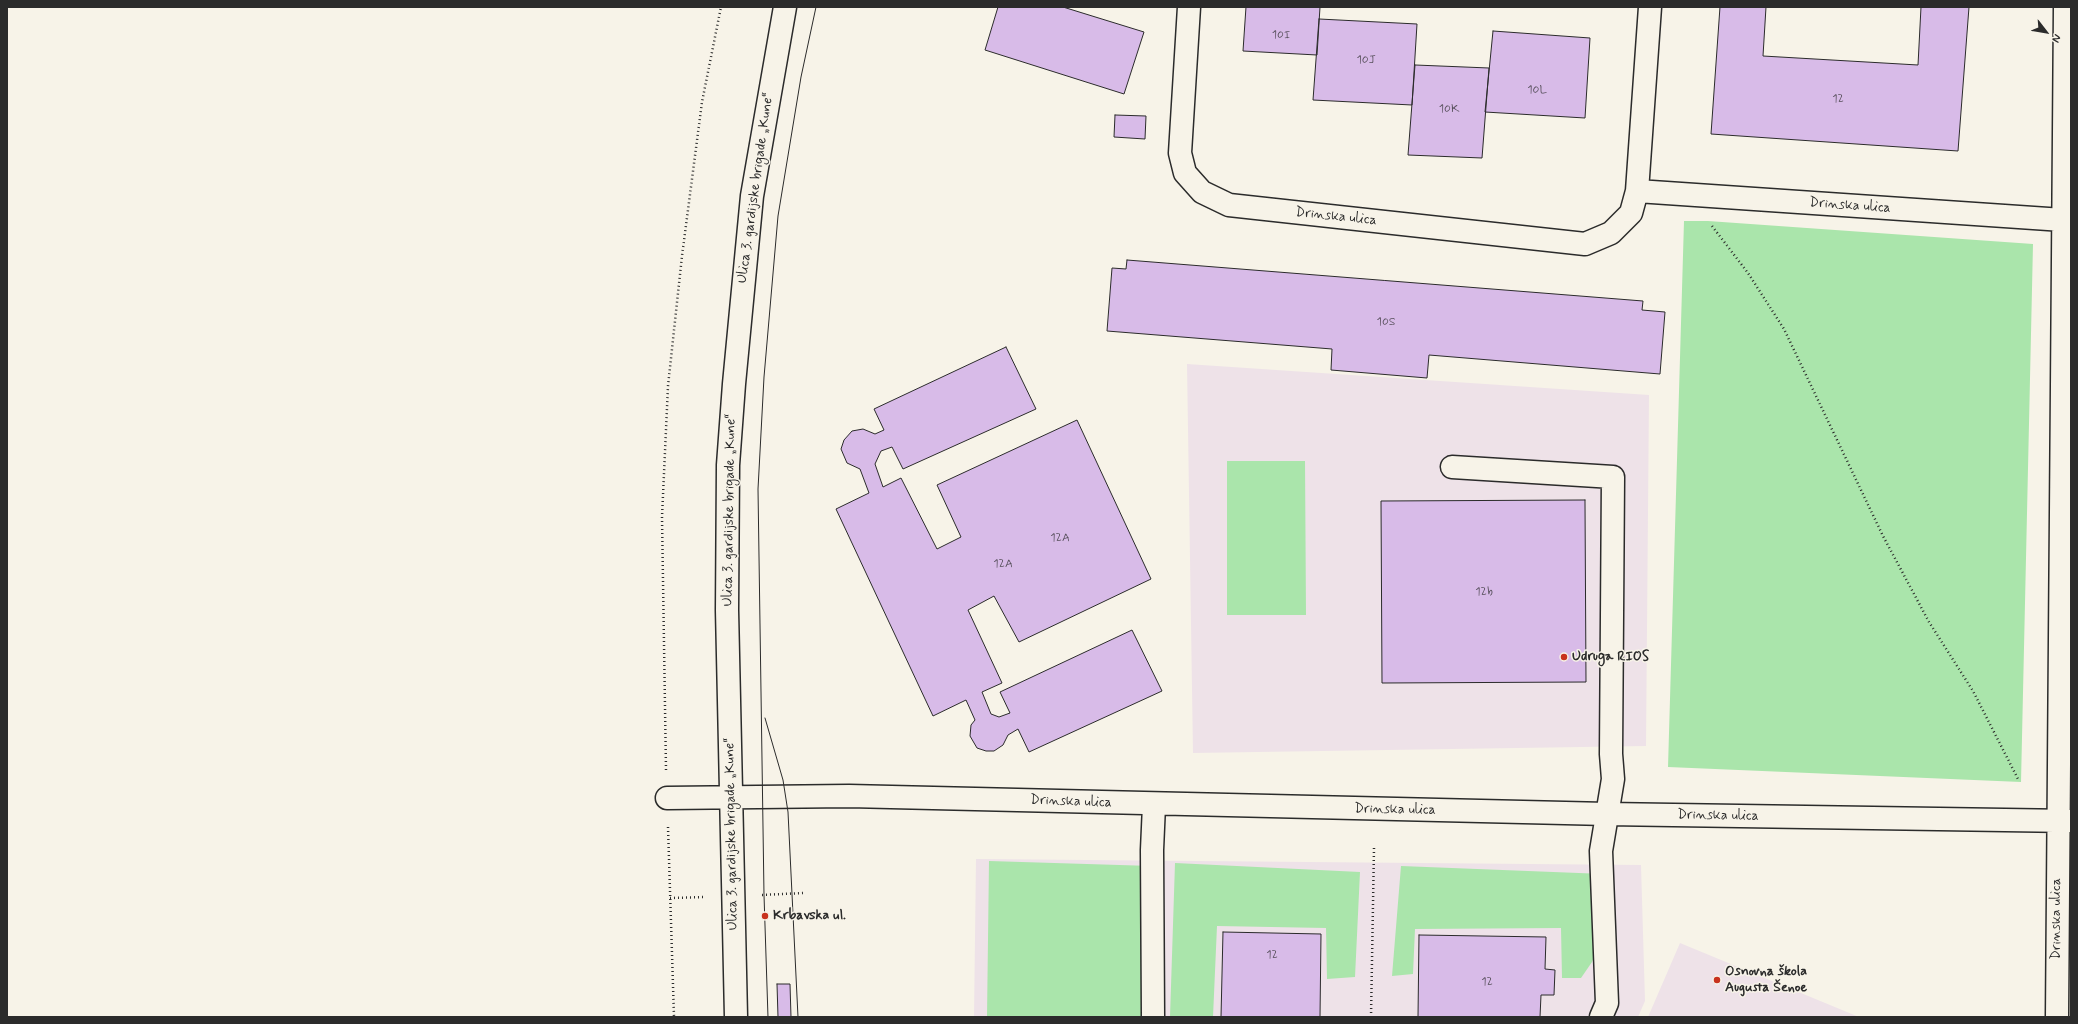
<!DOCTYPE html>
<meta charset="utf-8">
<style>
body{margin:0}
#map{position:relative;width:2078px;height:1024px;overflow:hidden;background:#f7f3e8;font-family:Mynerve,sans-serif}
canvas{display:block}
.frame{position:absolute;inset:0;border:8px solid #2b2b2b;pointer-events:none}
.north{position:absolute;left:2026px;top:12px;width:40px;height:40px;-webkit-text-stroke:3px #f7f3e8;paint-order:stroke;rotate:121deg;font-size:11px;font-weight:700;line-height:16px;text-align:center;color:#2b2b2b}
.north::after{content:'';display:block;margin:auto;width:14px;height:18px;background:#2b2b2b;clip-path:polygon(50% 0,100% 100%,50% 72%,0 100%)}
</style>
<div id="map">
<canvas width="2078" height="1024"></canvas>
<div class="frame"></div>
<div class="north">N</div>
</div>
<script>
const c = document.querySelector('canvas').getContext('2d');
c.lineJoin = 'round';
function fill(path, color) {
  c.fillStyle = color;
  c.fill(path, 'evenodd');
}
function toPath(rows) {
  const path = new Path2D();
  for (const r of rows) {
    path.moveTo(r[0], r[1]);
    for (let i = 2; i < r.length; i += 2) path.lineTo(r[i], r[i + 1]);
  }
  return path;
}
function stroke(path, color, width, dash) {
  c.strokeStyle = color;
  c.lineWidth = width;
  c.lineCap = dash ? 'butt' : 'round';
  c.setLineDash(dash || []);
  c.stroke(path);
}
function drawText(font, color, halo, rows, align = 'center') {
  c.font = font + ' Mynerve,sans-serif';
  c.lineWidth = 3;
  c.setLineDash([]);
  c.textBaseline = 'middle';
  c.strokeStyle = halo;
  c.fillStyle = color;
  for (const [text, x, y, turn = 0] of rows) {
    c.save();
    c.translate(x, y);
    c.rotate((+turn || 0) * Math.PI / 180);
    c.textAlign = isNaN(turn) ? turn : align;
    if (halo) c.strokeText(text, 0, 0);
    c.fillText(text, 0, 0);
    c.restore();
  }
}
fill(toPath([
 [1187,364,1649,395,1646,746,1193,753],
 [976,859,1641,865,1645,1001,1638,1017,974,1017],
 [1680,943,1859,1017,1648,1017]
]), '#eee2e8');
fill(toPath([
 [1684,221,1708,221,2033,244,2021,782,1668,767],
 [1227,461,1305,461,1306,615,1227,615],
 [989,861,1152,866,1148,1017,987,1017],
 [1175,863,1360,872,1355,977,1327,979,1326,928,1217,926,1213,1017,1170,1017],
 [1401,866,1604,874,1599,945,1592,962,1581,978,1562,978,1561,928,1415,929,1413,974,1392,976]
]), '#aae5ab');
const building = toPath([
 [998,7,1063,7,1144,32,1124,94,985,50,998,7],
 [1246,7,1320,7,1317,55,1243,51,1246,7],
 [1720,7,1766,7,1763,56,1918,65,1921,7,1969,7,1958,151,1711,134,1720,7],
 [1319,19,1417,24,1412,105,1313,100,1319,19],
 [1493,31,1590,38,1585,118,1485,112,1493,31],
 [1415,65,1489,68,1482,158,1408,155,1415,65],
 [1115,115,1146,116,1145,139,1114,137,1115,115],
 [1127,260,1643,301,1642,310,1665,312,1660,374,1429,355,1427,378,1331,370,1332,349,1107,331,1112,268,1126,269,1127,260],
 [1006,347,1036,409,903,469,892,447,881,451,875,464,883,487,901,478,937,549,961,537,937,485,1077,420,1151,579,1019,642,994,596,968,610,1002,683,982,692,991,714,999,717,1010,713,1000,692,1132,630,1162,691,1029,752,1018,729,1008,735,1003,745,994,751,986,751,977,748,970,736,971,725,975,720,966,700,933,716,836,509,869,493,860,469,847,463,841,449,844,440,852,431,863,429,875,434,884,430,874,409,1006,347],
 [1585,500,1586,682,1382,683,1381,501,1585,500],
 [1223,932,1321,934,1320,1017,1221,1017,1223,932],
 [1419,935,1546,937,1545,969,1555,970,1554,995,1541,995,1540,1017,1418,1017,1419,935],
 [777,984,790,984,791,1017,778,1017,777,984]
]);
fill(building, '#d8bbe8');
stroke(building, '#2b2b2b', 1);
const minor = toPath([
 [1189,7,1180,153,1185,173,1202,192,1229,205,1585,244,1611,233,1631,213,1637,191,1650,7],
 [1637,191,2063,220],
 [1452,467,1613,477,1611,754,1613,779,1601,851,1607,1003,1601,1017],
 [667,798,849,796,1607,814,2071,821],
 [736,1017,727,610,728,465,734,384,752,196,785,7],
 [1153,1017,1152,850,1154,805],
 [2057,1017,2065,7]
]);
stroke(minor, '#2b2b2b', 25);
stroke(toPath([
 [1712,226,1748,273,1784,329,1883,536,1929,622,1973,691,2018,779],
 [666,770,662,517,668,386,682,256,702,102,721,7],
 [668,827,674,1017],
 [762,895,803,893],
 [670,898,705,897],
 [1371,1017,1374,848]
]), '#2b2b2b', 2.5, [1, 3]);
stroke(minor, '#f7f3e8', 22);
stroke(toPath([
 [765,718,783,780,788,812,798,1017],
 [768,1017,764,895,758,489,764,377,778,216,801,77,816,7]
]), '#2b2b2b', 1);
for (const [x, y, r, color] of [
 [1564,657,4,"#c8321e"],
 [765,916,4,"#c8321e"],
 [1717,980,4,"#c8321e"]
]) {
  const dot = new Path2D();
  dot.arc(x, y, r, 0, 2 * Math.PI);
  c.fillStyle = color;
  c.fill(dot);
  stroke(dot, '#f7f3e8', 1.5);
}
drawText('12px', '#564f5a', null, [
 ["10I",1281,35],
 ["10J",1366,60],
 ["10L",1537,90],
 ["12",1838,99],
 ["10K",1449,109],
 ["10S",1386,322],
 ["12A",1060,538],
 ["12A",1003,564],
 ["12b",1484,592],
 ["12",1272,955],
 ["12",1487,982]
]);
drawText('14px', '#2b2b2b', '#f7f3e8', [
 ["Ulica 3. gardijske brigade „Kune“",756,188,-82],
 ["Drinska ulica",1850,206,4],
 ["Drinska ulica",1336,217,6],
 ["Ulica 3. gardijske brigade „Kune“",730,510,-89],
 ["Drinska ulica",1071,802,2],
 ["Drinska ulica",1395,810,1],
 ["Drinska ulica",1718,816,1],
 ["Ulica 3. gardijske brigade „Kune“",732,834,-91],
 ["Drinska ulica",2057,919,-90]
]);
drawText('bold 14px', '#2b2b2b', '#f7f3e8', [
 ["Udruga RIOS",1572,657],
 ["Krbavska ul.",773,916],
 ["Osnovna škola",1725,972],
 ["Augusta Šenoe",1725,988]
], 'left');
</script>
